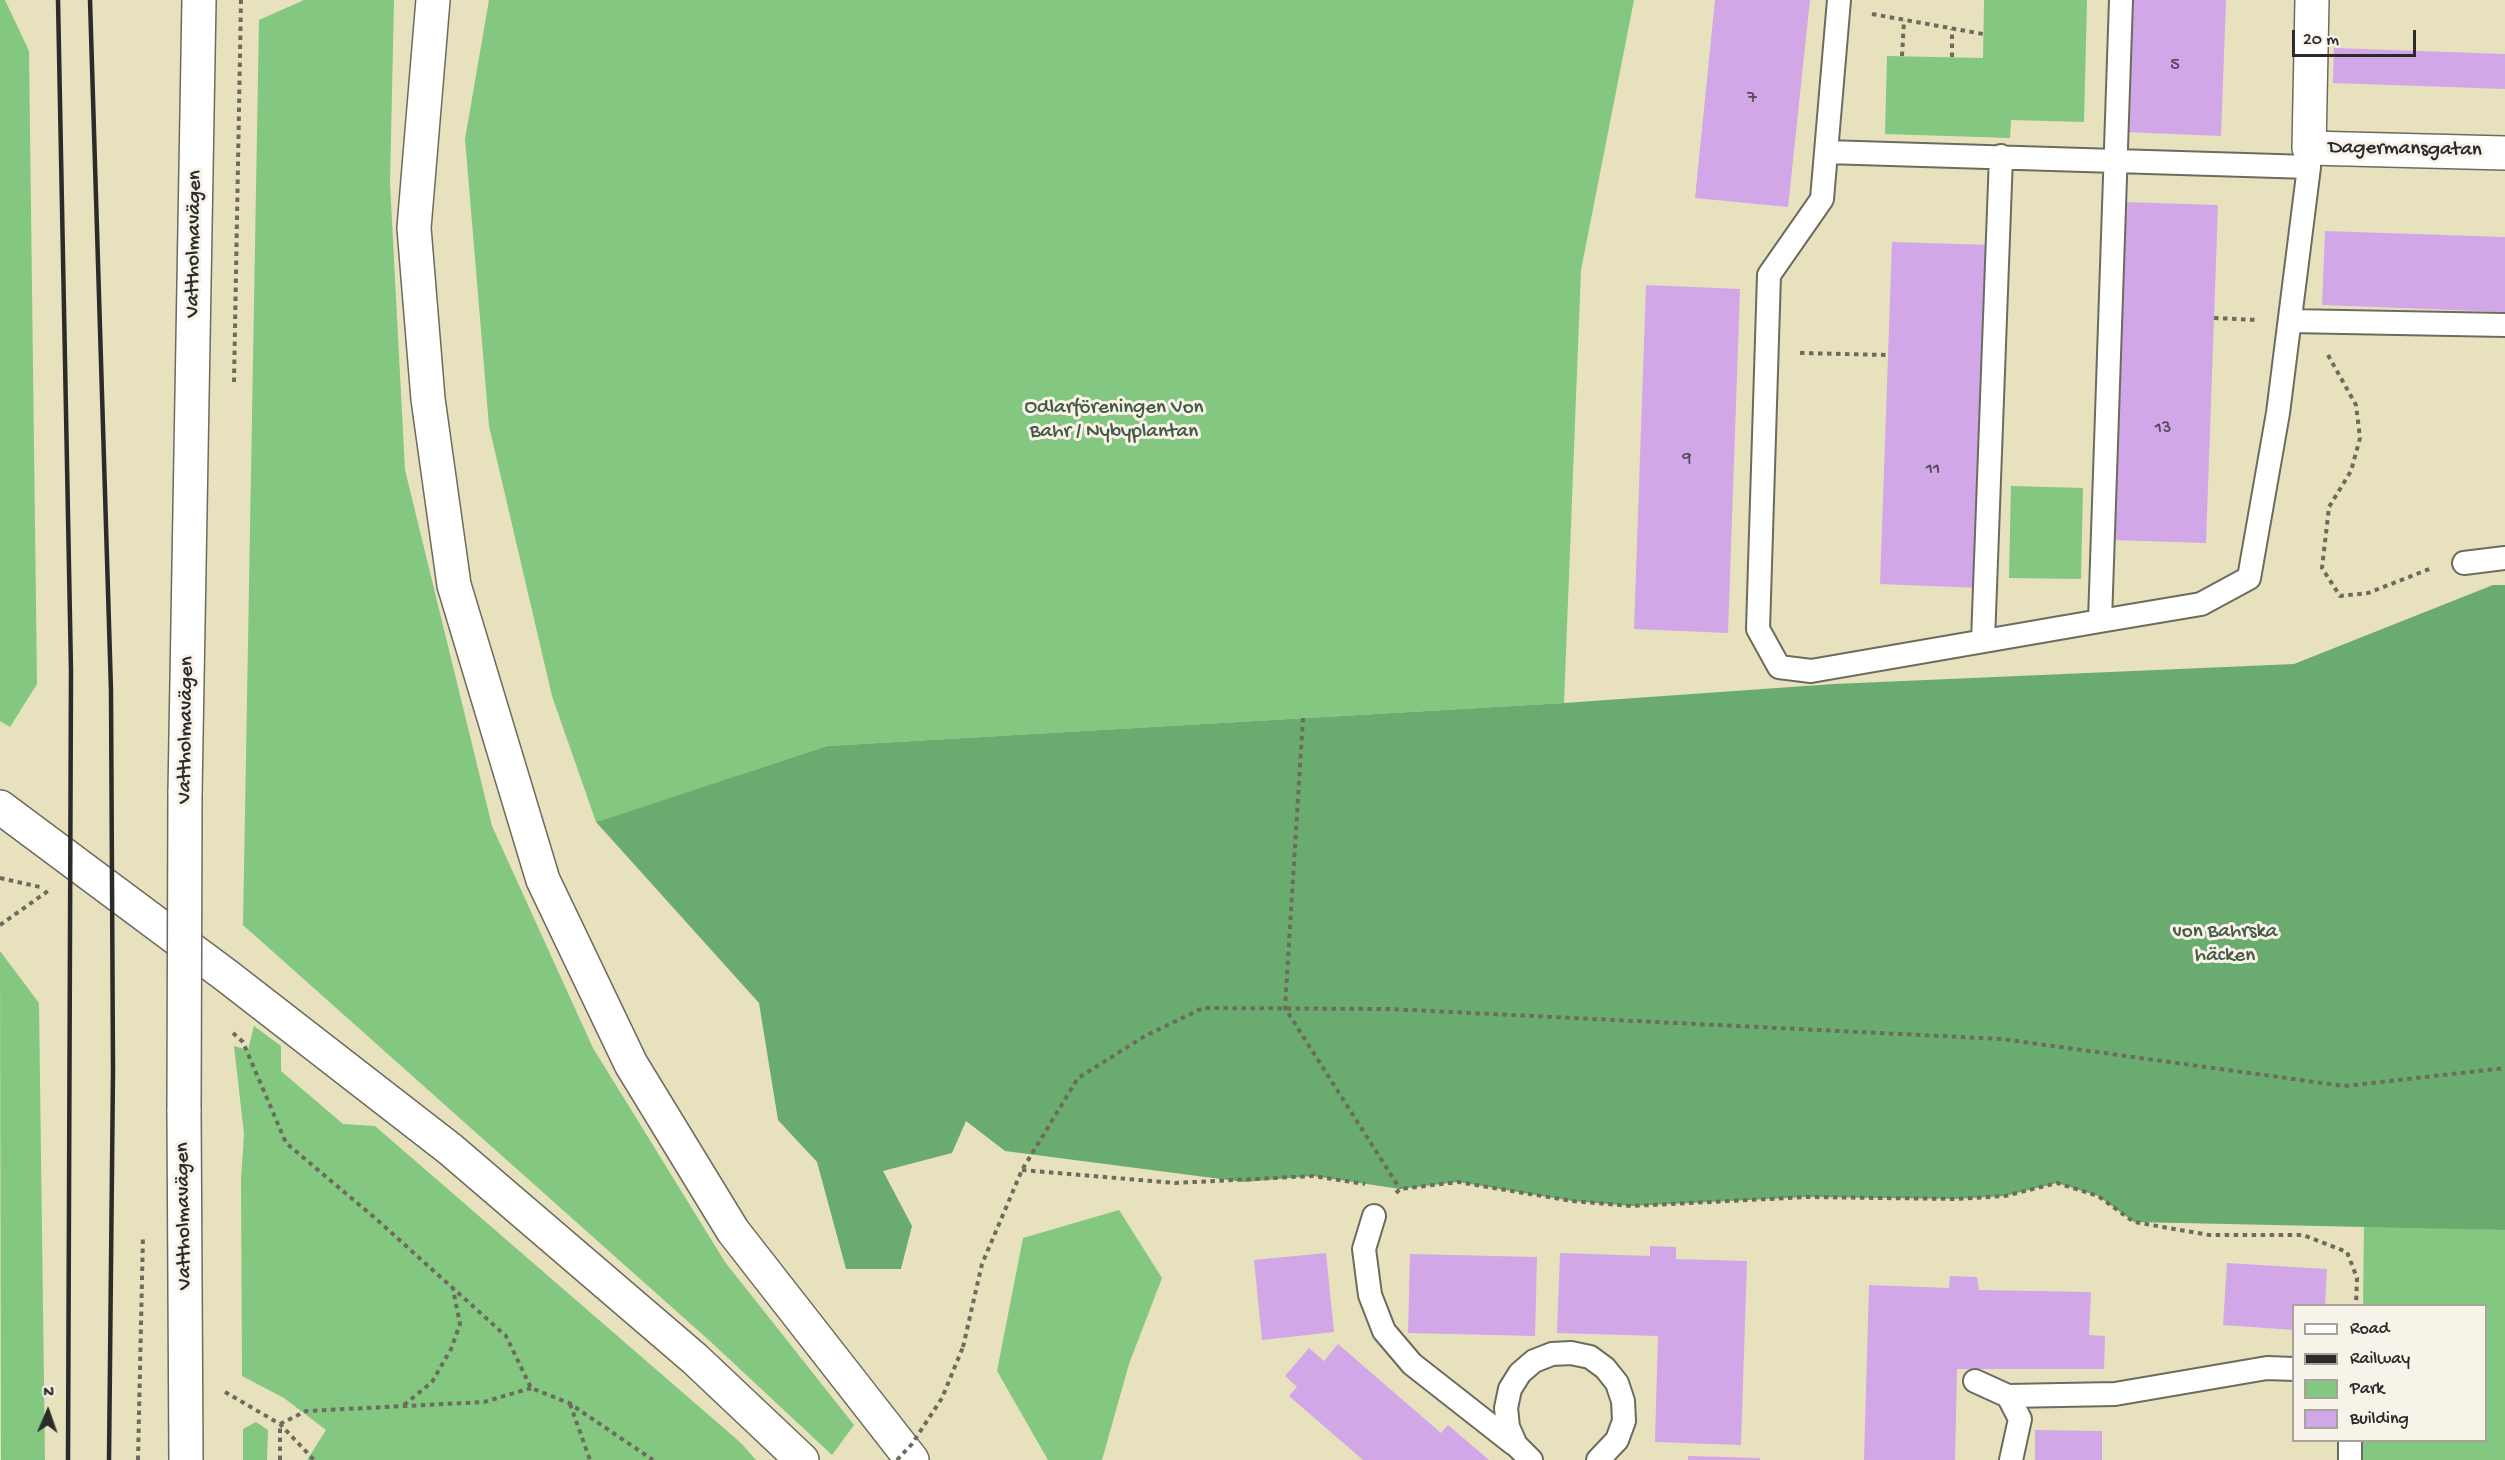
<!DOCTYPE html>
<meta charset="utf-8">
<style>
body{margin:0}
#map{position:relative;width:2505px;height:1460px;overflow:hidden;background:#e8e1be;font-family:"Gochi Hand",sans-serif}
canvas{display:block}
.legend{position:absolute;left:2292px;top:1304px;width:195px;height:138px;box-sizing:border-box;background:#f7f3e8;border:2px solid #a5a39c;margin:0;padding:8px 10px;list-style:none;font-size:18px;color:#2b2b2b}
.legend li{display:flex;align-items:center;gap:12px;height:30px}
.legend b{width:30px;border:2px solid #a5a39c}
.north{position:absolute;left:18px;top:1382px;width:60px;height:60px;-webkit-text-stroke:4px #f7f3e8;paint-order:stroke;rotate:2deg;font-size:16px;font-weight:700;line-height:24px;text-align:center;color:#2b2b2b}
.north::after{content:'';display:block;margin:auto;width:21px;height:27px;background:#2b2b2b;clip-path:polygon(50% 0,100% 100%,50% 72%,0 100%)}
.scale{position:absolute;left:2292px;top:30px;width:124px;height:27px;box-sizing:border-box;border:3px solid #2b2b2b;border-top:0;padding-left:8px;font-size:18px;line-height:21px;white-space:nowrap;color:#2b2b2b;-webkit-text-stroke:4px #f7f3e8;paint-order:stroke}
</style>
<div id="map">
<canvas width="2505" height="1460"></canvas>
<ul class="legend">
<li><b style="height:8px;background:#fff"></b>Road</li>
<li><b style="height:8px;background:#2b2b2b"></b>Railway</li>
<li><b style="height:16px;background:#83c781"></b>Park</li>
<li><b style="height:16px;background:#d1a7e8"></b>Building</li>
</ul>
<div class="north">N</div>
<div class="scale">20 m</div>
</div>
<script>
const c = document.querySelector('canvas').getContext('2d');
c.lineJoin = 'round';
function fill(path, color) {
  c.fillStyle = color;
  c.fill(path, 'evenodd');
}
function toPath(rows) {
  const path = new Path2D();
  for (const r of rows) {
    path.moveTo(r[0], r[1]);
    for (let i = 2; i < r.length; i += 2) path.lineTo(r[i], r[i + 1]);
  }
  return path;
}
function stroke(path, color, width, dash) {
  c.strokeStyle = color;
  c.lineWidth = width;
  c.lineCap = dash ? 'butt' : 'round';
  c.setLineDash(dash || []);
  c.stroke(path);
}
function drawText(font, color, halo, rows, align = 'center') {
  c.font = font + ' "Gochi Hand",sans-serif';
  c.lineWidth = 6;
  c.setLineDash([]);
  c.textBaseline = 'middle';
  c.strokeStyle = halo;
  c.fillStyle = color;
  for (const [text, x, y, turn = 0] of rows) {
    c.save();
    c.translate(x, y);
    c.rotate((+turn || 0) * Math.PI / 180);
    c.textAlign = isNaN(turn) ? turn : align;
    if (halo) c.strokeText(text, 0, 0);
    c.fillText(text, 0, 0);
    c.restore();
  }
}
fill(toPath([
 [0,0,5,0,29,51,37,684,10,727,0,721],
 [304,0,394,0,390,183,405,470,492,826,593,1048,725,1262,854,1425,832,1455,712,1343,243,925,259,20],
 [489,0,1634,0,1581,270,1564,703,827,746,596,822,552,696,489,426,465,139],
 [1984,0,2087,0,2084,122,2011,120,2010,138,1885,134,1887,56,1983,58],
 [2011,486,2083,488,2081,579,2009,578],
 [0,951,39,1003,45,1460,1,1460],
 [254,1026,281,1046,281,1071,343,1124,375,1126,741,1443,756,1460,307,1460,326,1430,284,1398,242,1376,241,1180,244,1134,234,1046,248,1050],
 [1119,1210,1162,1278,1129,1364,1102,1460,1048,1460,997,1371,1023,1238],
 [2364,1226,2505,1230,2505,1460,2362,1460,2362,1441,2486,1440,2486,1306,2363,1305],
 [256,1422,268,1430,267,1460,243,1460,243,1429]
]), '#83c781');
fill(toPath([
 [2493,585,2505,585,2505,1230,2134,1222,2098,1196,2057,1183,2005,1196,1956,1199,1807,1197,1632,1206,1572,1201,1458,1182,1400,1189,1313,1176,1244,1182,1005,1151,966,1121,952,1153,883,1171,912,1226,901,1269,846,1269,817,1162,778,1120,759,1003,596,822,827,746,1564,703,1834,684,2294,664]
]), '#6aac6f');
fill(toPath([
 [1715,0,1810,0,1788,207,1695,198],
 [2129,0,2226,0,2221,136,2124,132],
 [2334,48,2505,54,2505,89,2333,83],
 [2124,202,2218,205,2206,543,2112,540],
 [2325,231,2505,237,2505,312,2322,305],
 [1892,242,1991,245,1979,588,1880,584],
 [1646,285,1740,289,1728,633,1634,629],
 [1650,1246,1676,1247,1676,1259,1747,1261,1741,1445,1655,1442,1658,1336,1557,1333,1560,1253,1650,1256],
 [1326,1253,1334,1332,1262,1340,1254,1260],
 [1410,1254,1537,1257,1535,1336,1408,1333],
 [2227,1263,2327,1269,2325,1306,2294,1306,2294,1330,2223,1325],
 [1950,1276,1977,1277,1979,1290,2091,1292,2089,1335,2105,1336,2104,1369,1957,1369,1955,1460,1864,1460,1869,1285,1949,1288],
 [1338,1344,1441,1433,1448,1425,1489,1460,1363,1460,1289,1396,1297,1387,1285,1376,1309,1348,1324,1361],
 [2035,1430,2102,1431,2102,1460,2035,1460],
 [1688,1456,1760,1458,1760,1460,1688,1460]
]), '#d1a7e8');
const service = toPath([
 [1839,0,1822,199,1769,275,1758,629,1779,667,1811,671,2100,621],
 [2121,0,2100,621,2201,604,2249,578,2278,413,2309,167,2309,148],
 [1826,152,2309,167],
 [2290,321,2505,325],
 [2464,563,2505,558],
 [1983,641,2001,156],
 [1374,1216,1364,1249,1370,1295,1384,1331,1412,1364,1514,1444],
 [1975,1381,2008,1396,2020,1419,2011,1460],
 [2008,1396,2115,1394,2267,1368,2294,1369],
 [1531,1460,1516,1445,1508,1427,1506,1408,1510,1389,1520,1373,1534,1361,1552,1354,1571,1353,1590,1357,1605,1368,1617,1383,1623,1401,1624,1421,1617,1440,1598,1460],
 [2350,1460,2350,1440]
]);
const minor = toPath([
 [2312,0,2309,148,2505,153]
]);
const secondary = toPath([
 [185,793,199,0],
 [184,1109,186,1460]
]);
const primary = toPath([
 [433,0,414,228,428,399,454,585,543,880,631,1064,733,1231,912,1460],
 [0,807,227,976,450,1149,695,1359,802,1460]
]);
stroke(service, '#6d6b5e', 26);
stroke(minor, '#6d6b5e', 36);
stroke(secondary, '#6d6b5e', 36);
stroke(primary, '#6d6b5e', 36);
stroke(toPath([
 [1872,14,1983,34],
 [1902,56,1904,20],
 [1952,57,1952,29],
 [2214,318,2258,320],
 [1800,353,1888,355],
 [2328,355,2356,405,2360,438,2351,471,2329,507,2322,568,2340,596,2368,593,2432,568],
 [234,382,241,0],
 [1303,718,1285,1008,1400,1189],
 [0,878,40,887],
 [0,925,48,891],
 [233,1033,243,1042,286,1143,375,1218,506,1336,531,1388,569,1403,653,1460],
 [1022,1170,1175,1183,1313,1176,1365,1184],
 [1396,1193,1400,1189,1458,1182,1572,1201,1632,1206,1807,1197,1956,1199,2005,1196,2057,1183,2098,1196,2134,1222,2209,1235,2303,1235,2347,1252,2357,1278,2356,1306],
 [963,1347,982,1264,1022,1170,1078,1078,1145,1036,1203,1008,1390,1009,2002,1039,2344,1086,2505,1068],
 [225,1392,280,1424,314,1460],
 [570,1404,590,1460],
 [404,1405,432,1382,451,1349,460,1324,453,1289],
 [138,1460,143,1235],
 [280,1460,280,1424,306,1411,484,1402,531,1388]
]), '#6d6b5e', 4, [4.5, 4.5]);
stroke(service, '#fff', 22);
stroke(minor, '#fff', 33);
stroke(secondary, '#fff', 33);
stroke(primary, '#fff', 33);
stroke(toPath([
 [58,0,71,670,68,1460],
 [90,0,111,690,113,1071,109,1460]
]), '#2b2b2b', 4.5);
const secondaryBridge = toPath([
 [184,1109,185,793]
]);
stroke(secondaryBridge, '#6d6b5e', 36, []);
stroke(toPath([
 [897,1460,912,1444,942,1398,963,1347]
]), '#6d6b5e', 4, [4.5, 4.5]);
stroke(secondaryBridge, '#fff', 33);
drawText('18px', '#544a5a', null, [
 ["5",2175,66],
 ["7",1752,99],
 ["13",2163,429],
 ["9",1687,459],
 ["11",1933,470]
]);
drawText('21px', '#2b2b2b', '#f7f3e8', [
 ["Dagermansgatan",2405,150,1],
 ["Vattholmavägen",195,244,-89],
 ["Vattholmavägen",187,730,-89],
 ["Vattholmavägen",185,1216,-91]
]);
drawText('21px', '#455a45', '#f7f3e8', [
 ["Odlarföreningen Von",1114,409],
 ["Bahr / Nybyplantan",1114,433],
 ["von Bahrska",2225,933],
 ["häcken",2225,957]
]);
</script>
